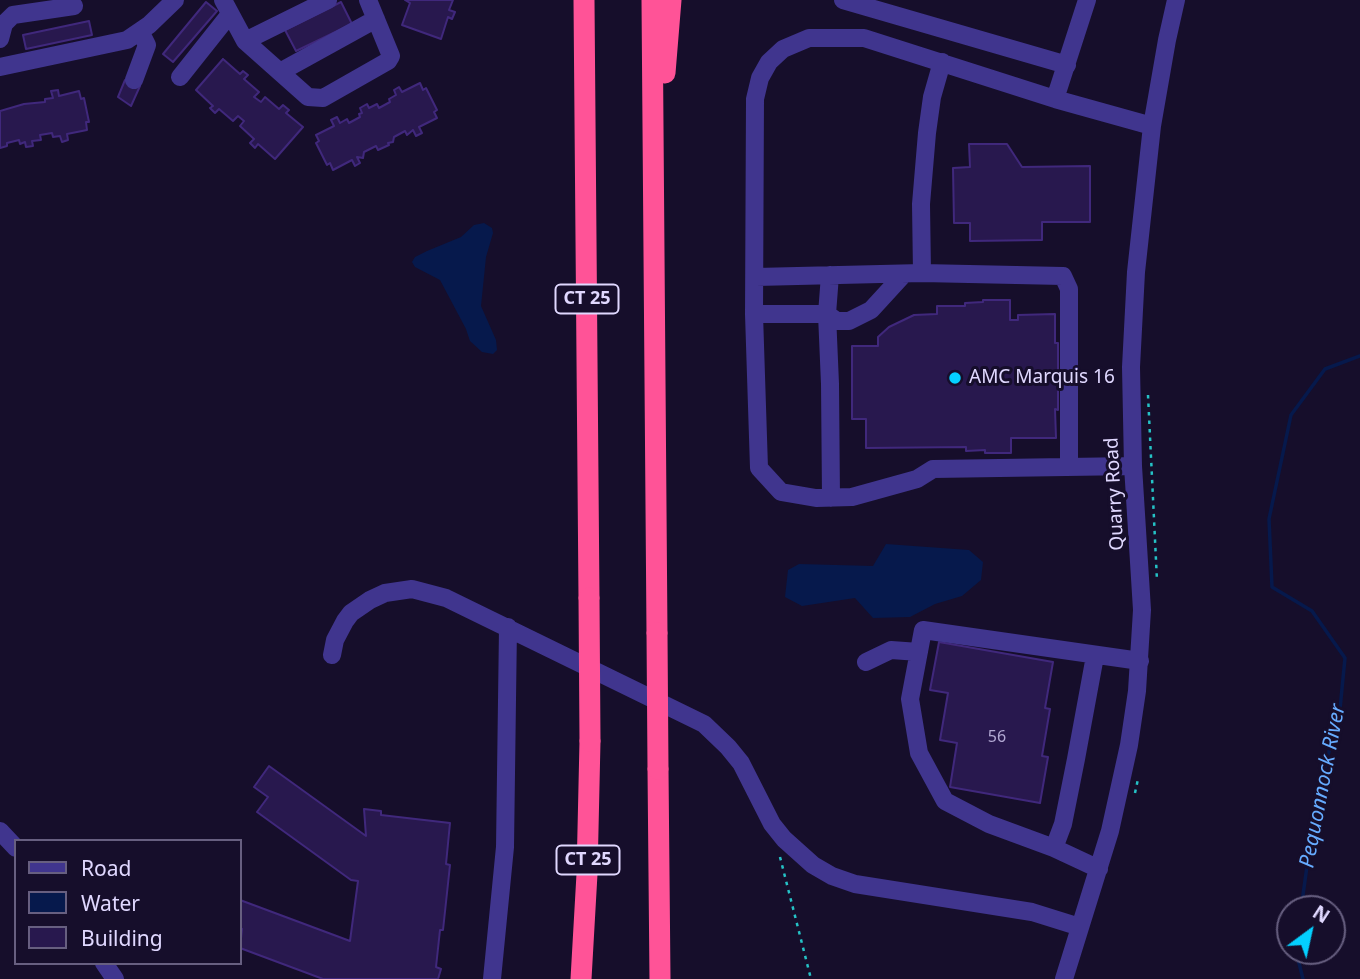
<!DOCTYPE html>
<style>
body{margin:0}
#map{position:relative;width:1360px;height:979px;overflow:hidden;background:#160e2b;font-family:"Noto Sans",sans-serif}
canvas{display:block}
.legend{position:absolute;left:14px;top:839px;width:228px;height:126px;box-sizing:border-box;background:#160e2b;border:2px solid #675f80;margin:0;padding:9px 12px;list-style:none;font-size:21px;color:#e0d8ff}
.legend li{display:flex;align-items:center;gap:14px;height:35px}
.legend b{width:35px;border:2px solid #675f80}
.north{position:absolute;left:1276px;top:895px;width:70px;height:70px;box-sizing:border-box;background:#160e2b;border:2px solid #675f80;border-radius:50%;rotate:33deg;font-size:19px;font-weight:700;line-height:28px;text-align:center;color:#e0d8ff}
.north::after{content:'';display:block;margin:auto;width:24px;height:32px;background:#04d0ff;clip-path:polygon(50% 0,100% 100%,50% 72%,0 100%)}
</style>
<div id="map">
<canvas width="1360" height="979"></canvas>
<ul class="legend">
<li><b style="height:9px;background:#40358e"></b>Road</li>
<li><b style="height:19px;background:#06194c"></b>Water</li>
<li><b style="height:19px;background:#28184e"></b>Building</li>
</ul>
<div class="north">N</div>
</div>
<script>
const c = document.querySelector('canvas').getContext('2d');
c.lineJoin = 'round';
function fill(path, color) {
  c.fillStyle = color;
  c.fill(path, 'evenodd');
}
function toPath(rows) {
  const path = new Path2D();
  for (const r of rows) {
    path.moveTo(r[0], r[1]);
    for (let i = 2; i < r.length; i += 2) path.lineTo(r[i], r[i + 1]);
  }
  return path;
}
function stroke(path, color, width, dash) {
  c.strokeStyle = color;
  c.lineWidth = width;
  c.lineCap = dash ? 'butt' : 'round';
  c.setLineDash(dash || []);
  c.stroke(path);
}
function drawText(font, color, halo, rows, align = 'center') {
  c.font = font + ' "Noto Sans",sans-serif';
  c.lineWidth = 6;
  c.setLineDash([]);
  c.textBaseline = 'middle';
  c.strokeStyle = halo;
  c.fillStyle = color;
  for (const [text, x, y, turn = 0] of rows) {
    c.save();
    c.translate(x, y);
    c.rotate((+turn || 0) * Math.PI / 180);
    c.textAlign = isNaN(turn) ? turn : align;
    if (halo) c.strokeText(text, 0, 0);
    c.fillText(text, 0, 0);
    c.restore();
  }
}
fill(toPath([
 [484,223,492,228,493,233,486,257,481,306,496,340,497,350,493,354,482,352,470,341,466,329,440,280,415,267,412,262,415,257,427,251,461,237,474,225],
 [886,544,969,550,983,562,981,580,962,596,935,604,910,617,873,618,855,598,802,606,785,597,788,570,799,564,873,566]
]), '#06194c');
stroke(toPath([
 [1301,909,1316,802,1340,709,1345,658,1312,611,1272,587,1269,519,1291,415,1325,369,1360,356],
 [1296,951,1303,979]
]), '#06194c', 3.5);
const building = toPath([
 [405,0,453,0,449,10,455,12,452,19,448,17,441,39,402,25,410,3,405,0],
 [206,2,217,11,173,62,163,54,206,2],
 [341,2,352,24,296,51,285,30,341,2],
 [89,21,92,35,26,49,23,35,89,21],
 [223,59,240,74,243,71,248,75,244,79,259,92,254,97,261,102,265,97,279,109,283,105,289,110,286,113,303,127,275,159,258,144,255,148,250,143,254,139,240,126,244,121,238,116,233,121,219,109,215,113,210,108,213,106,196,90,223,59],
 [125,80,140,86,131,106,118,97,125,80],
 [420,83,423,90,426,88,437,110,434,112,437,118,419,127,422,133,416,136,413,130,407,135,405,131,394,137,393,142,388,143,389,145,378,150,376,146,364,152,363,158,357,157,360,163,355,166,352,160,333,170,330,163,327,165,316,143,319,141,316,135,334,126,331,120,337,117,340,123,347,119,349,123,360,117,359,114,362,113,360,108,367,104,369,108,377,104,379,108,390,102,389,99,396,95,394,90,399,87,402,92,420,83],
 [58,90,59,96,79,91,81,99,84,98,89,122,86,122,87,130,67,134,68,140,62,142,60,136,53,137,52,133,40,135,41,140,32,141,33,146,26,147,25,142,20,144,19,140,7,143,7,146,0,148,0,111,24,104,45,102,45,99,53,98,51,91,58,90],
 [969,144,1007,144,1022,167,1090,166,1090,222,1042,222,1042,240,970,241,970,223,954,223,953,168,970,167,969,144],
 [983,300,1010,300,1010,320,1018,320,1018,315,1055,314,1055,343,1058,343,1058,410,1055,409,1056,438,1011,438,1011,453,985,453,985,450,966,451,966,447,866,448,866,419,852,419,852,346,878,346,878,337,889,327,914,315,937,314,937,306,965,306,965,303,983,302,983,300],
 [939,642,1053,662,1045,708,1050,709,1042,756,1048,757,1040,803,950,787,957,743,940,740,948,693,930,690,939,642],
 [269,766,366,836,364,809,381,811,381,815,450,823,446,864,450,865,443,930,440,930,436,967,441,969,438,979,323,979,240,948,242,929,240,928,240,900,350,941,358,881,351,880,257,812,268,797,254,787,269,766]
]);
fill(building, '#28184e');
stroke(building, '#40287c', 2);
stroke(toPath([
 [1148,395,1157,581],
 [1135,793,1138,779],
 [780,857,811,979]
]), '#25c2c6', 2.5, [3.5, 5]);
stroke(toPath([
 [223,0,245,41,308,97,323,98,388,61,391,56,368,0],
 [843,0,1067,65],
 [0,39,4,24,13,15,74,6],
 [245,41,328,0],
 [0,67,127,40,149,25,175,0],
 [280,72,376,19],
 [180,77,230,14],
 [134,80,147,45,140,31],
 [1055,99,1087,0],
 [922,273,921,204,927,133,932,97,942,62],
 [830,275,827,314,830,384,831,498],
 [756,277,922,273,1063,276,1069,289,1069,466],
 [754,314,827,314,837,321,849,321,871,310,904,274],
 [1133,466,933,469,917,479,852,497,816,498,781,492,759,468,754,314,755,99,760,78,769,62,783,49,809,38,864,38,1055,99,1152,126],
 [332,655,335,640,345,621,351,613,370,600,385,593,412,589,446,598,704,724,728,747,741,763,772,824,784,839,813,865,832,876,855,884,1032,912,1080,927],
 [866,662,891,650,919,652],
 [0,831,16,848],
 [1054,848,1063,824,1076,759,1095,656],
 [1099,869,1054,848,989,824,945,801,919,753,910,699,923,630,1140,661],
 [104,963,115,979],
 [492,979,505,847,508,627],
 [1064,979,1110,831,1129,745,1137,691,1142,610,1133,466,1131,367,1136,272,1152,126,1167,40,1176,0]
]), '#40358e', 18);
stroke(toPath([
 [584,0,589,598],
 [652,0,657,633],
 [665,73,671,0],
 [658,769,660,979],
 [581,979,587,874,590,741]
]), '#ff5397', 21);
stroke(toPath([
 [589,598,590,741],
 [657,633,658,769]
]), '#ff5397', 21);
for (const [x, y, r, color] of [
 [955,378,7,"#04d0ff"]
]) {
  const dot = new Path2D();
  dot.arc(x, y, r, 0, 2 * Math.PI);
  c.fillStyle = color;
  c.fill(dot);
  stroke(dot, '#160e2b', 2.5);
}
drawText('16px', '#b2a8d3', null, [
 ["56",997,737]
]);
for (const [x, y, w] of [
 [587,299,63],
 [588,860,63]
]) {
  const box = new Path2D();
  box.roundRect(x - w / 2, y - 14.5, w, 29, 5);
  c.fillStyle = '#160e2b';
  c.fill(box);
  stroke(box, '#e0d8ff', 2);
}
drawText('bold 18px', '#e0d8ff', null, [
 ["CT 25",587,299],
 ["CT 25",588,860]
]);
drawText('19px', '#e0d8ff', '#160e2b', [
 ["AMC Marquis 16",969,378]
], 'left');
drawText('19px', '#e0d8ff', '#160e2b', [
 ["Quarry Road",1115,494,-93]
]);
drawText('italic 21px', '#66abff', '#160e2b', [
 ["Pequonnock River",1323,786,-79]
]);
</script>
